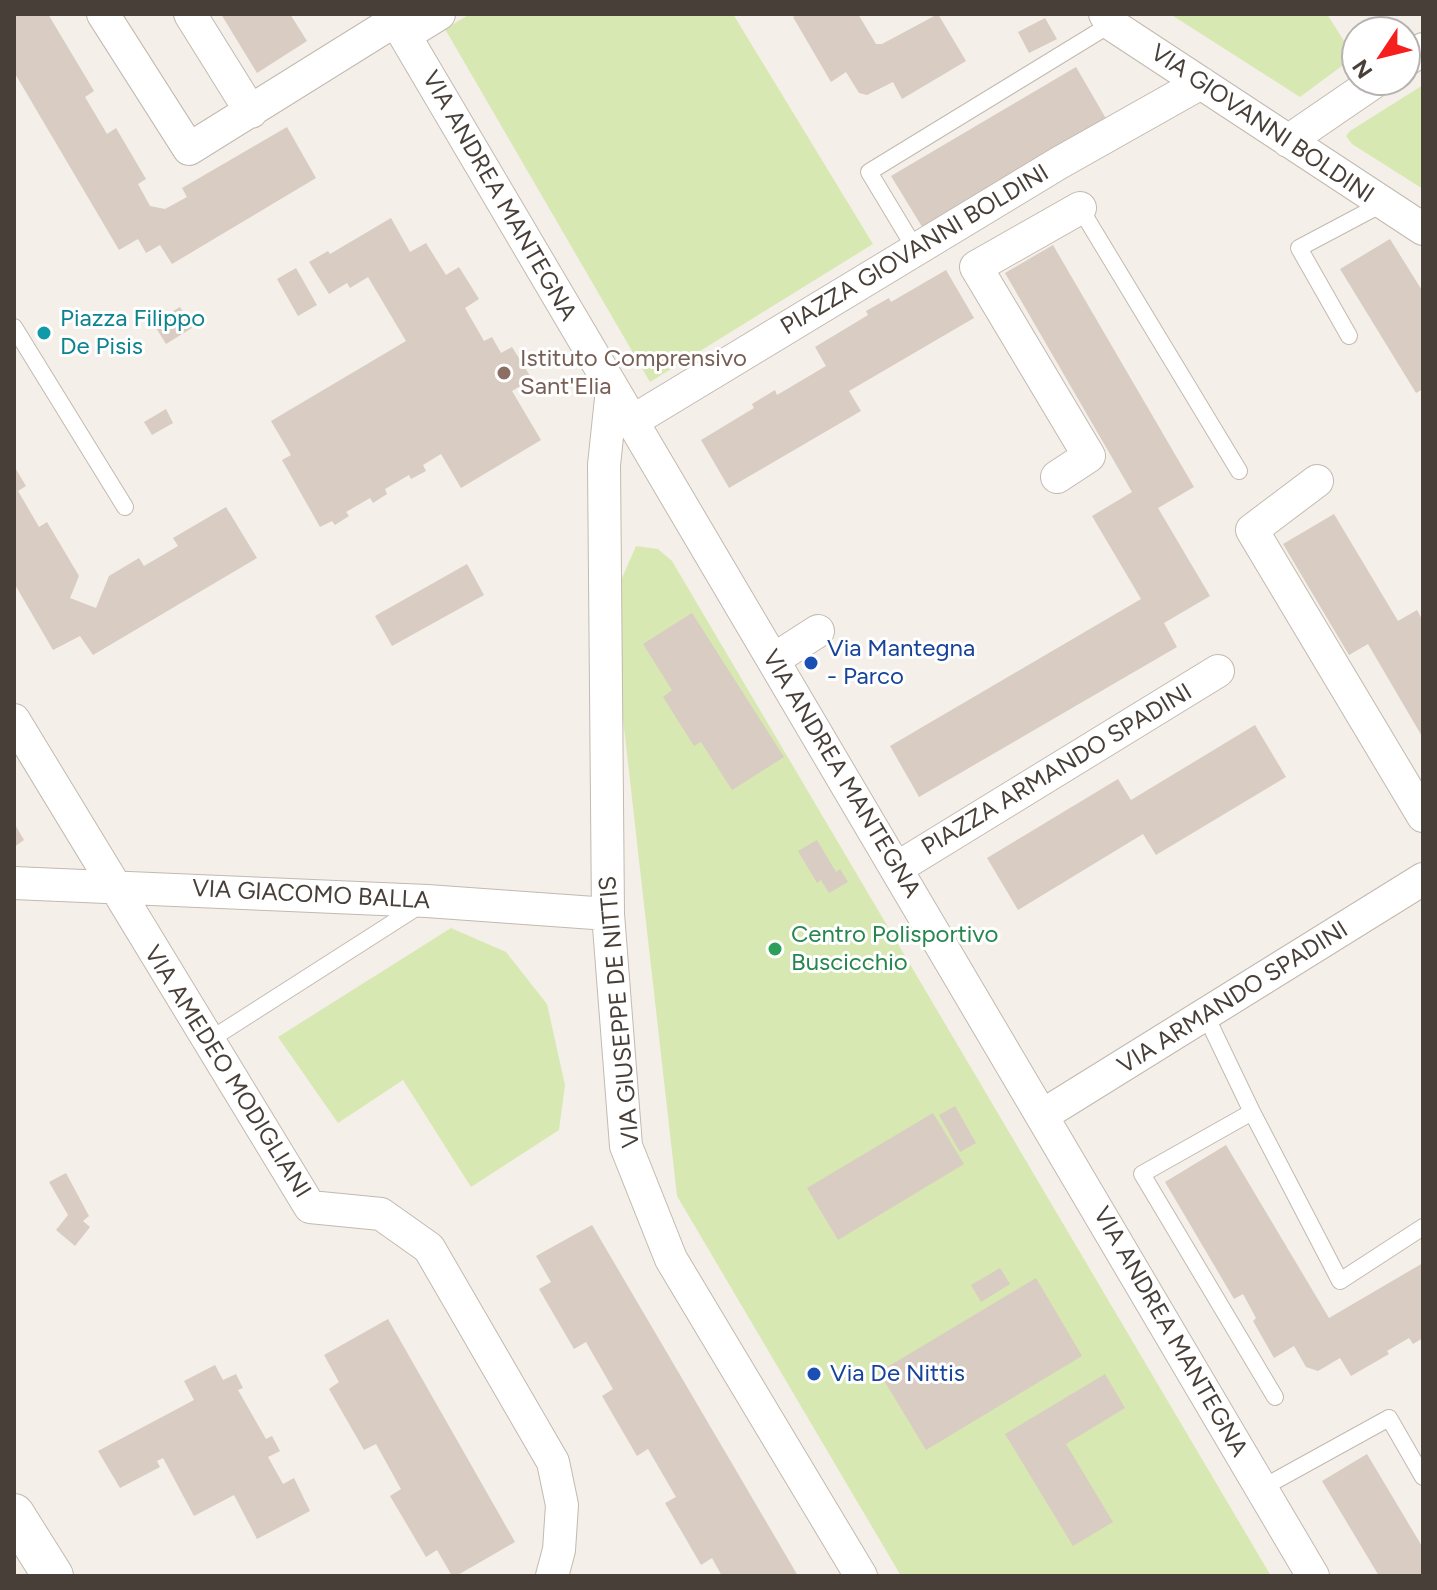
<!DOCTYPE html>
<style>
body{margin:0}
#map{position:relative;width:1437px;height:1590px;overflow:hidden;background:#f4efe9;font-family:Figtree,sans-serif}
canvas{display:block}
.frame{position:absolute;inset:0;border:16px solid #483f38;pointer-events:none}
.north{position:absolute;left:1341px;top:16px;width:80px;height:80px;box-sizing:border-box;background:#fff;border:2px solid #b6b2af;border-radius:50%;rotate:235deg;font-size:22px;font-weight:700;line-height:32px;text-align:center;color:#483f38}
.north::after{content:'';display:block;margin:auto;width:28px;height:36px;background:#f71f1e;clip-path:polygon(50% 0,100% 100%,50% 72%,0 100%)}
</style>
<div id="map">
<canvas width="1437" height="1590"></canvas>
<div class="frame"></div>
<div class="north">N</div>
</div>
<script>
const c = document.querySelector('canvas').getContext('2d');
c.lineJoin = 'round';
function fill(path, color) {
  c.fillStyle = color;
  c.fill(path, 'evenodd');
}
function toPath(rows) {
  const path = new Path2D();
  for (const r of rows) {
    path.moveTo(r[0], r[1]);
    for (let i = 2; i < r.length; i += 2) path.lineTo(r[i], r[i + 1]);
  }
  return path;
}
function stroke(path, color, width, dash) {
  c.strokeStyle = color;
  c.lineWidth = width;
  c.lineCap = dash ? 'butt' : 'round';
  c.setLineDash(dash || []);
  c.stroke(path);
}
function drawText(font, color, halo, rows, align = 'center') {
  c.font = font + ' Figtree,sans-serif';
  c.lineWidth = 6;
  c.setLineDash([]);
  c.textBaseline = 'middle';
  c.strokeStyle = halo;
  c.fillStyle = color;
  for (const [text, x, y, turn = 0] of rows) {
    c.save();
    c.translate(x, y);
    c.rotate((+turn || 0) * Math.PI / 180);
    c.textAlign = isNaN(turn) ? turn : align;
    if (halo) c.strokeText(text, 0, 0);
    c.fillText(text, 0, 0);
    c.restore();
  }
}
fill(toPath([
 [470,14,733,14,873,244,650,382,445,29],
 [1170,14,1327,14,1354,57,1300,97],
 [1423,85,1423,189,1352,144,1346,136,1350,131],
 [636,546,658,549,672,561,1271,1576,901,1576,677,1196,621,701,622,578],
 [451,928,506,952,547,1004,565,1085,559,1130,471,1187,403,1080,338,1123,278,1037]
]), '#d8e8b3');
fill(toPath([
 [14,14,48,14,94,91,85,97,107,134,116,128,146,179,138,184,150,206,165,209,187,197,182,188,287,127,316,178,172,264,160,245,146,253,138,239,119,250,14,72],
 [221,14,290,14,307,41,257,73],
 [798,14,858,14,876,44,882,44,938,14,966,61,902,99,893,82,867,95,859,93,846,72,831,82,793,17],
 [1045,18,1057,39,1029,53,1018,32],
 [1076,67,1108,122,924,230,891,176],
 [391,218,410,252,426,243,446,275,459,267,479,299,465,308,484,341,492,337,501,353,512,347,532,379,512,391,541,440,461,488,441,454,423,465,426,471,411,479,409,475,385,489,387,494,373,503,370,498,346,512,349,516,335,525,332,521,320,527,282,460,291,455,271,421,406,341,368,277,350,288,347,283,329,294,309,262,328,251,330,254],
 [1390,239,1423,292,1423,389,1416,393,1340,269],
 [1053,245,1194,487,1158,508,1210,596,1164,623,1177,647,919,797,890,746,1141,599,1092,516,1132,492,1005,273],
 [296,268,317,305,298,316,277,279],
 [946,270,974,318,849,391,861,411,729,488,701,440,754,408,752,404,775,390,777,395,826,366,815,347,868,315,866,311,889,298,891,302],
 [180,307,192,328,166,344,153,323],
 [166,409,173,423,152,435,144,422],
 [14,466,26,486,18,491,39,527,47,522,79,576,70,598,96,608,109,576,139,558,144,566,178,546,173,538,226,507,257,558,93,655,80,636,53,650,14,583],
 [1334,514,1398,621,1417,610,1423,621,1423,738,1368,644,1349,655,1283,544],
 [467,564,484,595,392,646,375,616],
 [692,613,784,757,732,790,701,742,694,746,663,697,672,690,643,644],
 [1255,725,1286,777,1156,855,1143,834,1018,910,987,858,1118,779,1131,800],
 [14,823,24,840,14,847],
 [817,840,836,872,840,869,848,882,829,893,821,880,817,883,798,851],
 [955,1106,976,1143,960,1152,939,1115],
 [933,1113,964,1164,838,1240,807,1188],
 [1226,1145,1329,1318,1423,1263,1423,1338,1413,1344,1409,1338,1387,1351,1389,1354,1351,1376,1340,1358,1318,1371,1306,1367,1294,1346,1274,1358,1253,1321,1256,1318,1243,1294,1234,1299,1165,1182],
 [66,1173,89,1216,83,1221,90,1227,75,1246,56,1230,68,1215,49,1182],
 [592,1225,798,1576,722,1576,712,1558,701,1565,665,1503,676,1497,648,1449,637,1456,602,1396,613,1389,586,1342,574,1349,539,1289,551,1282,536,1256],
 [1000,1268,1010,1284,981,1302,971,1285],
 [1036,1278,1082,1356,926,1450,879,1372],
 [388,1319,515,1542,456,1576,452,1576,437,1550,426,1557,390,1496,401,1489,376,1444,364,1450,329,1389,339,1382,324,1355],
 [215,1365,223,1380,236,1374,243,1388,238,1390,266,1439,272,1436,280,1451,268,1457,283,1484,294,1478,310,1511,257,1539,234,1495,194,1516,163,1458,157,1461,160,1467,120,1488,98,1451,194,1400,184,1381],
 [1105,1374,1125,1408,1066,1444,1113,1522,1073,1546,1005,1434],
 [1367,1454,1423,1548,1423,1576,1379,1576,1322,1481]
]), '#d9ccc2');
const service = toPath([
 [1080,208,1239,471],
 [916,250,869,172,1111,24],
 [14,327,125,507],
 [1349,336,1299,248,1382,204],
 [1206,1016,1252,1112,1340,1281,1423,1227],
 [208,1041,419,906],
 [1252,1112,1142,1174,1275,1397],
 [1262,1488,1389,1418,1423,1477]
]);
const minor = toPath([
 [103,14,189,149,396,20],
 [190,14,251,112],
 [392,14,1313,1576],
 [1105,14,1111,24,1423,229],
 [405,35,439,14],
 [1405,61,1423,49],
 [1288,141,1377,80],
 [612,389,604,465,608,914,626,1146,671,1259,861,1576],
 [631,422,1059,163,1201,83],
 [1057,477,1089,456,976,267,1080,208],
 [1317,481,1252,530,1423,816],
 [773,660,818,631],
 [14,720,310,1207,381,1214,429,1248,553,1462,562,1505,559,1550,552,1576],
 [897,868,1218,671],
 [14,883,427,901,608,914],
 [1043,1115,1423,879]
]);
const tertiary = toPath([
 [14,1514,53,1576]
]);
stroke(service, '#c3b9af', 18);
stroke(minor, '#c3b9af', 34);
stroke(tertiary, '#c3b9af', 42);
stroke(service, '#fff', 16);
stroke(minor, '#fff', 32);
stroke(tertiary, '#fff', 40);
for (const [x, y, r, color] of [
 [44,333,8,"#0f9aa8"],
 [504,373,8,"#8d6e63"],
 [811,663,8,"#1a4fb4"],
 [775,949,8,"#2e9e5b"],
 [814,1374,8,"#1a4fb4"]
]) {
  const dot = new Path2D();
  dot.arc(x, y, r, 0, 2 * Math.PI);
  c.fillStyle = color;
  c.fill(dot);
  stroke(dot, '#fff', 3);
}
drawText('24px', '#483f38', '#fff', [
 ["VIA GIOVANNI BOLDINI",1262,124,34],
 ["VIA ANDREA MANTEGNA",499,196,60],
 ["PIAZZA GIOVANNI BOLDINI",915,250,-31],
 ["PIAZZA ARMANDO SPADINI",1057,770,-31],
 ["VIA ANDREA MANTEGNA",841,774,59],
 ["VIA GIACOMO BALLA",311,895,3],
 ["VIA ARMANDO SPADINI",1233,998,-32],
 ["VIA GIUSEPPE DE NITTIS",620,1012,-95],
 ["VIA AMEDEO MODIGLIANI",227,1072,58],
 ["VIA ANDREA MANTEGNA",1170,1332,60]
]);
drawText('24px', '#0d838f', '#fff', [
 ["Piazza Filippo",60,319],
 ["De Pisis",60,347]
], 'left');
drawText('24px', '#785e54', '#fff', [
 ["Istituto Comprensivo",520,359],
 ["Sant'Elia",520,387]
], 'left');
drawText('24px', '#164399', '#fff', [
 ["Via Mantegna",827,649],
 ["- Parco",827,677],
 ["Via De Nittis",830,1374]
], 'left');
drawText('24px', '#27864d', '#fff', [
 ["Centro Polisportivo",791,935],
 ["Buscicchio",791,963]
], 'left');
</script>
